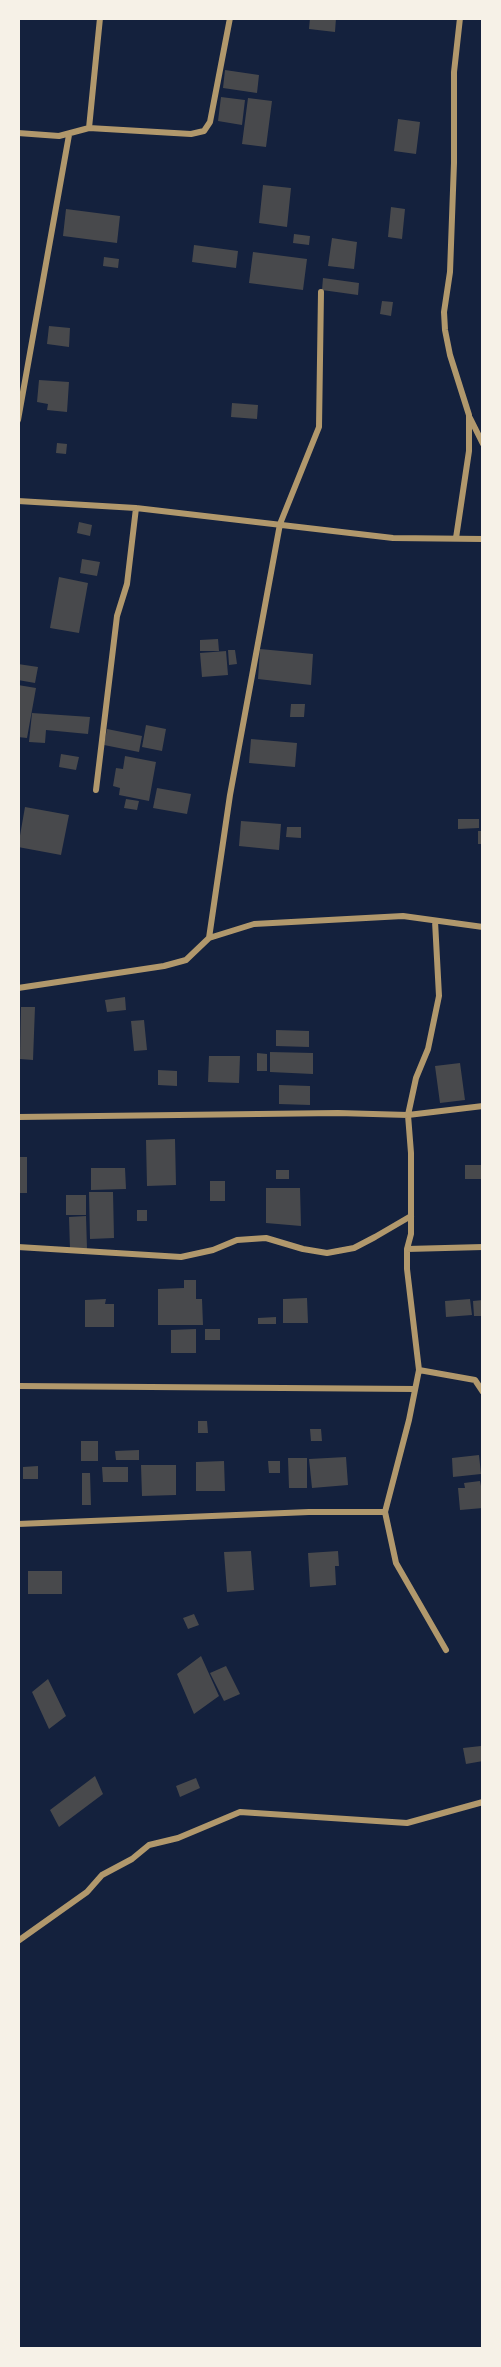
<!DOCTYPE html>
<style>
body{margin:0}
#map{position:relative;width:501px;height:2367px;overflow:hidden;background:#14213d;font-family:Figtree,sans-serif}
canvas{display:block}
.frame{position:absolute;inset:0;border:20px solid #f6f1e7;pointer-events:none}
</style>
<div id="map">
<canvas width="501" height="2367"></canvas>
<div class="frame"></div>
</div>
<script>
const c = document.querySelector('canvas').getContext('2d');
c.lineJoin = 'round';
function fill(path, color) {
  c.fillStyle = color;
  c.fill(path, 'evenodd');
}
function toPath(rows) {
  const path = new Path2D();
  for (const r of rows) {
    path.moveTo(r[0], r[1]);
    for (let i = 2; i < r.length; i += 2) path.lineTo(r[i], r[i + 1]);
  }
  return path;
}
function stroke(path, color, width, dash) {
  c.strokeStyle = color;
  c.lineWidth = width;
  c.lineCap = dash ? 'butt' : 'round';
  c.setLineDash(dash || []);
  c.stroke(path);
}
fill(toPath([
 [310,18,336,18,335,32,309,29],
 [225,70,259,75,257,93,223,88],
 [221,97,245,100,242,125,218,121],
 [248,98,272,101,266,147,242,144],
 [398,119,420,122,416,154,394,151],
 [263,185,291,188,287,227,259,223],
 [391,207,405,209,402,239,388,237],
 [66,209,120,216,117,243,63,236],
 [294,234,310,236,309,245,293,243],
 [332,238,357,242,354,269,328,266],
 [194,245,238,251,236,268,192,262],
 [253,252,307,259,303,290,249,283],
 [104,257,119,259,118,268,103,266],
 [323,278,359,283,358,295,322,290],
 [382,301,393,302,391,316,380,314],
 [49,326,70,328,69,347,47,344],
 [39,380,69,382,67,412,47,410,48,404,37,402],
 [232,403,258,405,257,419,231,417],
 [57,443,67,444,66,454,56,453],
 [79,522,92,525,90,536,77,533],
 [82,559,100,562,97,576,80,573],
 [59,577,88,583,79,633,50,628],
 [218,639,219,651,200,651,200,640],
 [260,649,313,654,311,685,258,679],
 [228,650,235,650,237,664,229,665],
 [226,651,228,675,202,677,200,653],
 [18,664,38,667,35,683,18,680],
 [18,685,36,688,27,738,18,737],
 [291,704,305,704,304,717,290,717],
 [32,713,90,717,88,734,46,730,45,743,29,742],
 [146,725,166,729,162,751,142,747],
 [107,729,142,736,139,752,104,745],
 [251,739,297,743,295,767,249,763],
 [61,754,79,757,76,770,59,767],
 [125,756,156,762,149,801,119,795,120,788,113,786,116,768,123,769],
 [157,788,191,794,187,814,153,808],
 [126,799,139,801,137,810,124,808],
 [25,807,69,815,61,855,18,847],
 [458,819,479,819,479,828,458,829],
 [241,821,281,824,279,850,239,846],
 [287,827,301,827,301,838,286,837],
 [478,831,483,831,483,844,478,844],
 [125,997,126,1010,107,1012,105,1000],
 [21,1007,35,1007,33,1060,20,1059],
 [144,1020,147,1050,134,1051,131,1021],
 [276,1030,309,1031,309,1047,276,1046],
 [270,1052,313,1053,313,1074,270,1072],
 [257,1053,267,1054,267,1071,257,1071],
 [209,1056,240,1056,239,1083,208,1082],
 [460,1063,465,1100,440,1103,435,1066],
 [158,1070,177,1071,177,1086,158,1085],
 [279,1085,310,1086,310,1105,279,1104],
 [175,1139,176,1185,147,1186,146,1140],
 [18,1157,27,1157,27,1193,18,1193],
 [465,1165,483,1165,483,1179,465,1179],
 [91,1168,125,1168,126,1189,91,1190],
 [276,1170,289,1170,289,1179,276,1179],
 [210,1181,225,1181,225,1201,210,1201],
 [266,1188,300,1188,301,1226,266,1223],
 [89,1192,113,1192,114,1238,90,1239],
 [66,1195,86,1195,86,1215,66,1215],
 [137,1210,147,1210,147,1221,137,1221],
 [86,1216,87,1249,70,1249,69,1217],
 [184,1280,196,1280,196,1299,202,1299,203,1325,158,1325,158,1289,184,1288],
 [307,1298,308,1323,283,1323,283,1299],
 [106,1299,105,1304,114,1304,114,1327,85,1327,85,1300],
 [470,1299,472,1315,446,1317,445,1301],
 [483,1300,483,1316,474,1316,473,1301],
 [276,1317,276,1324,258,1324,258,1318],
 [196,1329,196,1353,171,1353,171,1330],
 [205,1329,220,1329,220,1340,205,1340],
 [198,1421,207,1421,208,1433,198,1433],
 [310,1429,321,1429,322,1441,311,1441],
 [81,1441,98,1441,98,1461,81,1461],
 [139,1450,139,1460,116,1460,115,1451],
 [479,1455,481,1474,453,1477,452,1458],
 [346,1457,348,1485,312,1488,309,1459],
 [288,1458,307,1458,307,1488,289,1488],
 [224,1461,225,1491,196,1491,196,1462],
 [268,1461,280,1461,280,1473,269,1473],
 [141,1465,176,1465,176,1495,142,1496],
 [38,1466,38,1479,23,1479,23,1467],
 [102,1467,128,1467,128,1482,103,1482],
 [82,1473,90,1473,91,1505,82,1505],
 [480,1481,481,1486,483,1486,483,1508,460,1510,458,1488,465,1488,464,1483],
 [251,1551,254,1590,227,1592,224,1552],
 [338,1551,339,1566,335,1566,336,1585,310,1587,308,1553],
 [28,1571,62,1571,62,1594,28,1594],
 [194,1614,199,1625,188,1629,183,1618],
 [201,1656,219,1696,194,1714,177,1674],
 [226,1666,240,1694,224,1701,210,1673],
 [48,1679,66,1716,49,1729,32,1692],
 [481,1746,483,1761,466,1764,463,1748],
 [95,1776,103,1794,59,1827,50,1810],
 [196,1778,200,1788,180,1797,176,1786]
]), '#48494c');
stroke(toPath([
 [89,128,100,18],
 [18,133,59,136,89,128,191,134,204,131,210,122,230,18],
 [470,418,483,444],
 [18,420,69,135],
 [18,501,136,508,393,538,483,539],
 [456,538,469,451,469,415,450,355,445,330,444,312,450,272,454,163,454,72,460,18],
 [96,790,117,616,127,584,136,508],
 [435,921,439,996,428,1049,416,1078,408,1115,411,1153,411,1234,407,1249,407,1269,419,1370,409,1420,385,1512,396,1563,446,1650],
 [209,938,230,795,280,524,319,427,321,292],
 [18,988,164,966,186,960,209,938,254,924,403,916,483,927],
 [18,1117,338,1113,408,1115,483,1106],
 [18,1247,181,1257,213,1250,237,1240,266,1238,303,1249,327,1253,354,1248,375,1237,411,1216],
 [407,1249,483,1247],
 [419,1370,475,1380,483,1392],
 [18,1386,415,1389],
 [18,1524,309,1512,385,1512],
 [18,1941,87,1892,102,1875,132,1859,149,1845,178,1838,240,1812,407,1823,483,1802]
]), '#b1986c', 6);
</script>
